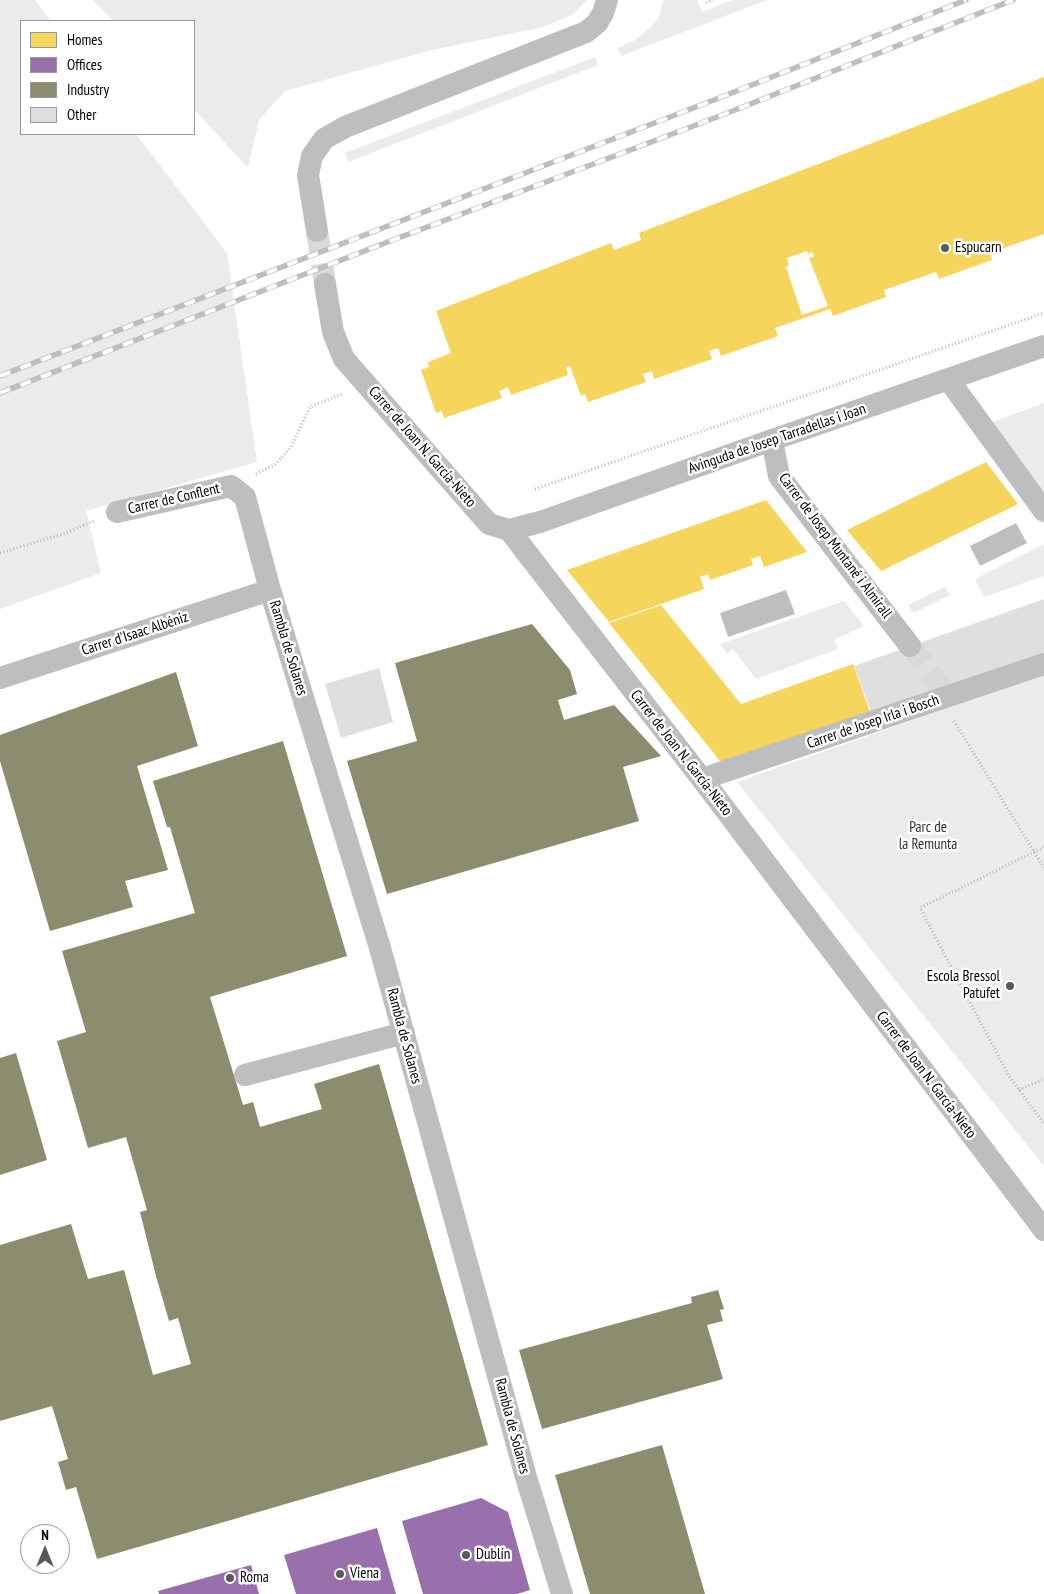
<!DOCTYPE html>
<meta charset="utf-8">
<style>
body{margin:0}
#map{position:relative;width:1044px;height:1594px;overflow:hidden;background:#fff;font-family:"PT Sans Narrow",sans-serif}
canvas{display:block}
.legend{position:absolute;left:20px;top:20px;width:175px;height:115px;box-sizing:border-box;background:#fff;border:1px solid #999;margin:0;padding:6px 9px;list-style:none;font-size:15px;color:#000}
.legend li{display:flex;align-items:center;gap:10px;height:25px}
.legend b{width:25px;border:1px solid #999}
.north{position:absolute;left:20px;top:1524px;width:50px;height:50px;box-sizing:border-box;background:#fff;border:1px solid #999;border-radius:50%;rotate:0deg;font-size:14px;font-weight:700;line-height:20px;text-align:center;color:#000}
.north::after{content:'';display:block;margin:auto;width:18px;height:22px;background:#595959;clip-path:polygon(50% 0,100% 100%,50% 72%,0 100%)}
</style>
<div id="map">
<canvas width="1044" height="1594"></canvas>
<ul class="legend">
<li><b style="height:14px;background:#f6d55c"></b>Homes</li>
<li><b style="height:14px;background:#9970ab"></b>Offices</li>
<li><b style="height:14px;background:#8c8c6e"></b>Industry</li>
<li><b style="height:14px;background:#dfdfdf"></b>Other</li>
</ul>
<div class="north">N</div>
</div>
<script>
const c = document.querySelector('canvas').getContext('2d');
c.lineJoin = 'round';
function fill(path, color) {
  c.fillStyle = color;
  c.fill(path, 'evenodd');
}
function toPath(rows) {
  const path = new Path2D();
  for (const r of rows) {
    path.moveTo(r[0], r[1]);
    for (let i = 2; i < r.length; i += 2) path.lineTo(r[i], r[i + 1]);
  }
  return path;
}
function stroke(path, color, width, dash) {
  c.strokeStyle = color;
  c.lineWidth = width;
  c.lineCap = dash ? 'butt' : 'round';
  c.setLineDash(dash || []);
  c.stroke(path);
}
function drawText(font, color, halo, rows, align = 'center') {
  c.font = font + ' "PT Sans Narrow",sans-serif';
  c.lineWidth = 5;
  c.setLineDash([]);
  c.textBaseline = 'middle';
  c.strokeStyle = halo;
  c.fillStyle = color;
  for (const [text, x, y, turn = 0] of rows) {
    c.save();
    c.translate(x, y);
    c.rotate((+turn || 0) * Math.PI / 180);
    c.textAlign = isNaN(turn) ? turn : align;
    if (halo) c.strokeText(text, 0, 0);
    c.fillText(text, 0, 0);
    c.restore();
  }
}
fill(toPath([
 [0,0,35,0,51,21,21,21,21,134,136,134,227,253,257,462,86,511,101,573,0,609],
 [93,0,587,0,572,15,543,27,432,50,285,91,259,120,248,168,194,109,194,21,113,21],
 [663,0,697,0,702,12,733,0,767,0,621,56,618,48,635,40,650,28,657,20,660,14],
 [595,57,598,65,348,162,345,153],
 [1044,403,1044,493,992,422],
 [1044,544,1044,576,984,597,975,579],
 [945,587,950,595,914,613,908,605],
 [844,601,864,626,834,640,838,649,756,679,733,649,727,654,720,644],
 [1044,674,1044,1166,737,782]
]), '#ebebeb');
fill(toPath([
 [1016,523,1027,543,980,566,970,546],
 [786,590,795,614,728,637,720,613]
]), '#bebebe');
fill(toPath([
 [1044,77,1044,234,990,253,992,260,939,279,936,272,884,290,886,297,833,316,830,309,775,328,778,336,721,356,718,348,709,351,712,359,654,379,652,371,643,374,646,382,588,402,585,394,581,396,570,366,566,367,568,375,511,395,508,387,499,391,502,398,444,418,442,411,436,413,421,370,429,367,428,362,451,353,436,311,611,243,614,250,641,240,639,233],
 [807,251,808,254,812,252,814,257,809,258,828,306,802,315,786,267,789,265,787,258],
 [986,462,1018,504,881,571,847,530],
 [766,500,807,552,764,567,760,556,751,559,753,565,710,580,708,574,700,577,704,589,609,622,567,570],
 [661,605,741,704,853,664,871,715,724,766,609,623]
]), '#f6d55c');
fill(toPath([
 [481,1498,508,1512,530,1590,517,1594,423,1594,402,1521],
 [377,1528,396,1594,296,1594,284,1555],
 [251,1565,259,1594,159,1594,158,1591]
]), '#9970ab');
fill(toPath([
 [532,624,570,670,577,694,558,700,564,720,614,705,661,756,623,767,639,821,387,894,347,761,417,741,395,663],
 [176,672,198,746,137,766,168,870,125,881,133,907,50,931,0,761,0,735],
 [283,741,347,956,210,997,243,1105,253,1102,260,1127,322,1109,314,1084,379,1064,488,1445,97,1559,76,1487,66,1490,58,1462,68,1459,52,1406,0,1421,0,1245,71,1224,88,1279,124,1270,153,1375,191,1364,178,1318,169,1321,156,1276,140,1212,147,1210,126,1137,88,1148,57,1041,86,1032,62,951,195,913,170,827,167,827,153,781],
 [16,1053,47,1160,0,1175,0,1058],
 [718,1290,724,1309,720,1310,723,1321,707,1325,723,1379,542,1429,519,1350,692,1303,691,1297],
 [662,1445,705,1594,590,1594,555,1475]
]), '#8c8c6e');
fill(toPath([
 [1044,599,1044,654,872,714,854,666],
 [379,668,393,722,341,738,325,684]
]), '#dfdfdf');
stroke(toPath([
 [317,231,325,284],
 [910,646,943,690]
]), '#d9d9d9', 22, [22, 11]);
stroke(toPath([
 [706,3,713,0],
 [256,474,276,464,291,447,310,407,342,394],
 [535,489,1044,313],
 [0,553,63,534,94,521],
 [954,721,1044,868],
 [1044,847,920,908,1009,1076,1044,1124],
 [1019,1090,1044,1079]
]), '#b9b9b9', 3, [1, 2.5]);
stroke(toPath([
 [317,231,308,175,312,156,324,139,345,127,586,32,597,23,603,13,607,0],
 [325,284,333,332,344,359,489,524,509,530,702,779,1044,1230],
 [948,379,1044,511],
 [772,440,779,476,910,646],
 [117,512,231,486,245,497,270,590,380,948,526,1477,562,1594],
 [509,530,540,522,772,440,1044,346],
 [0,678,270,590],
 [702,779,1044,664],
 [245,1075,404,1033]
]), '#bebebe', 22);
const rail = toPath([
 [0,376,719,98,966,0],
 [0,393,385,243,725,114,1013,0]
]);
stroke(rail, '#bebebe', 5.5);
stroke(rail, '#fff', 4, [11]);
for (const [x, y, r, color] of [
 [945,248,5,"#595959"],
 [1010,986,5,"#595959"],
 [466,1555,5,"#595959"],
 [340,1574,5,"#595959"],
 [230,1578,5,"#595959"]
]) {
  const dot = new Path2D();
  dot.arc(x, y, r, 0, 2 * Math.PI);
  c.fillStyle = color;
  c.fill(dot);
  stroke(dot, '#fff', 2);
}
drawText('15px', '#000', '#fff', [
 ["Espucarn",955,248],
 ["Escola Bressol",1000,977,"right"],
 ["Patufet",1000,994,"right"],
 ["Dublín",476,1555],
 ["Viena",350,1574],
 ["Roma",240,1578]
], 'left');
drawText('15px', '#000', '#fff', [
 ["Avinguda de Josep Tarradellas i Joan",777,439,-19],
 ["Carrer de Joan N. García-Nieto",422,447,49],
 ["Carrer de Conflent",174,499,-13],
 ["Carrer de Josep Muntané i Almirall",835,546,53],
 ["Carrer d'Isaac Albéniz",135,634,-18],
 ["Rambla de Solanes",288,648,73],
 ["Carrer de Josep Irla i Bosch",873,722,-19],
 ["Carrer de Joan N. García-Nieto",681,753,52],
 ["Rambla de Solanes",404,1036,75],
 ["Carrer de Joan N. García-Nieto",926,1075,53],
 ["Rambla de Solanes",512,1426,75]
]);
drawText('15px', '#323232', '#fff', [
 ["Parc de",928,828],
 ["la Remunta",928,845]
]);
</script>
